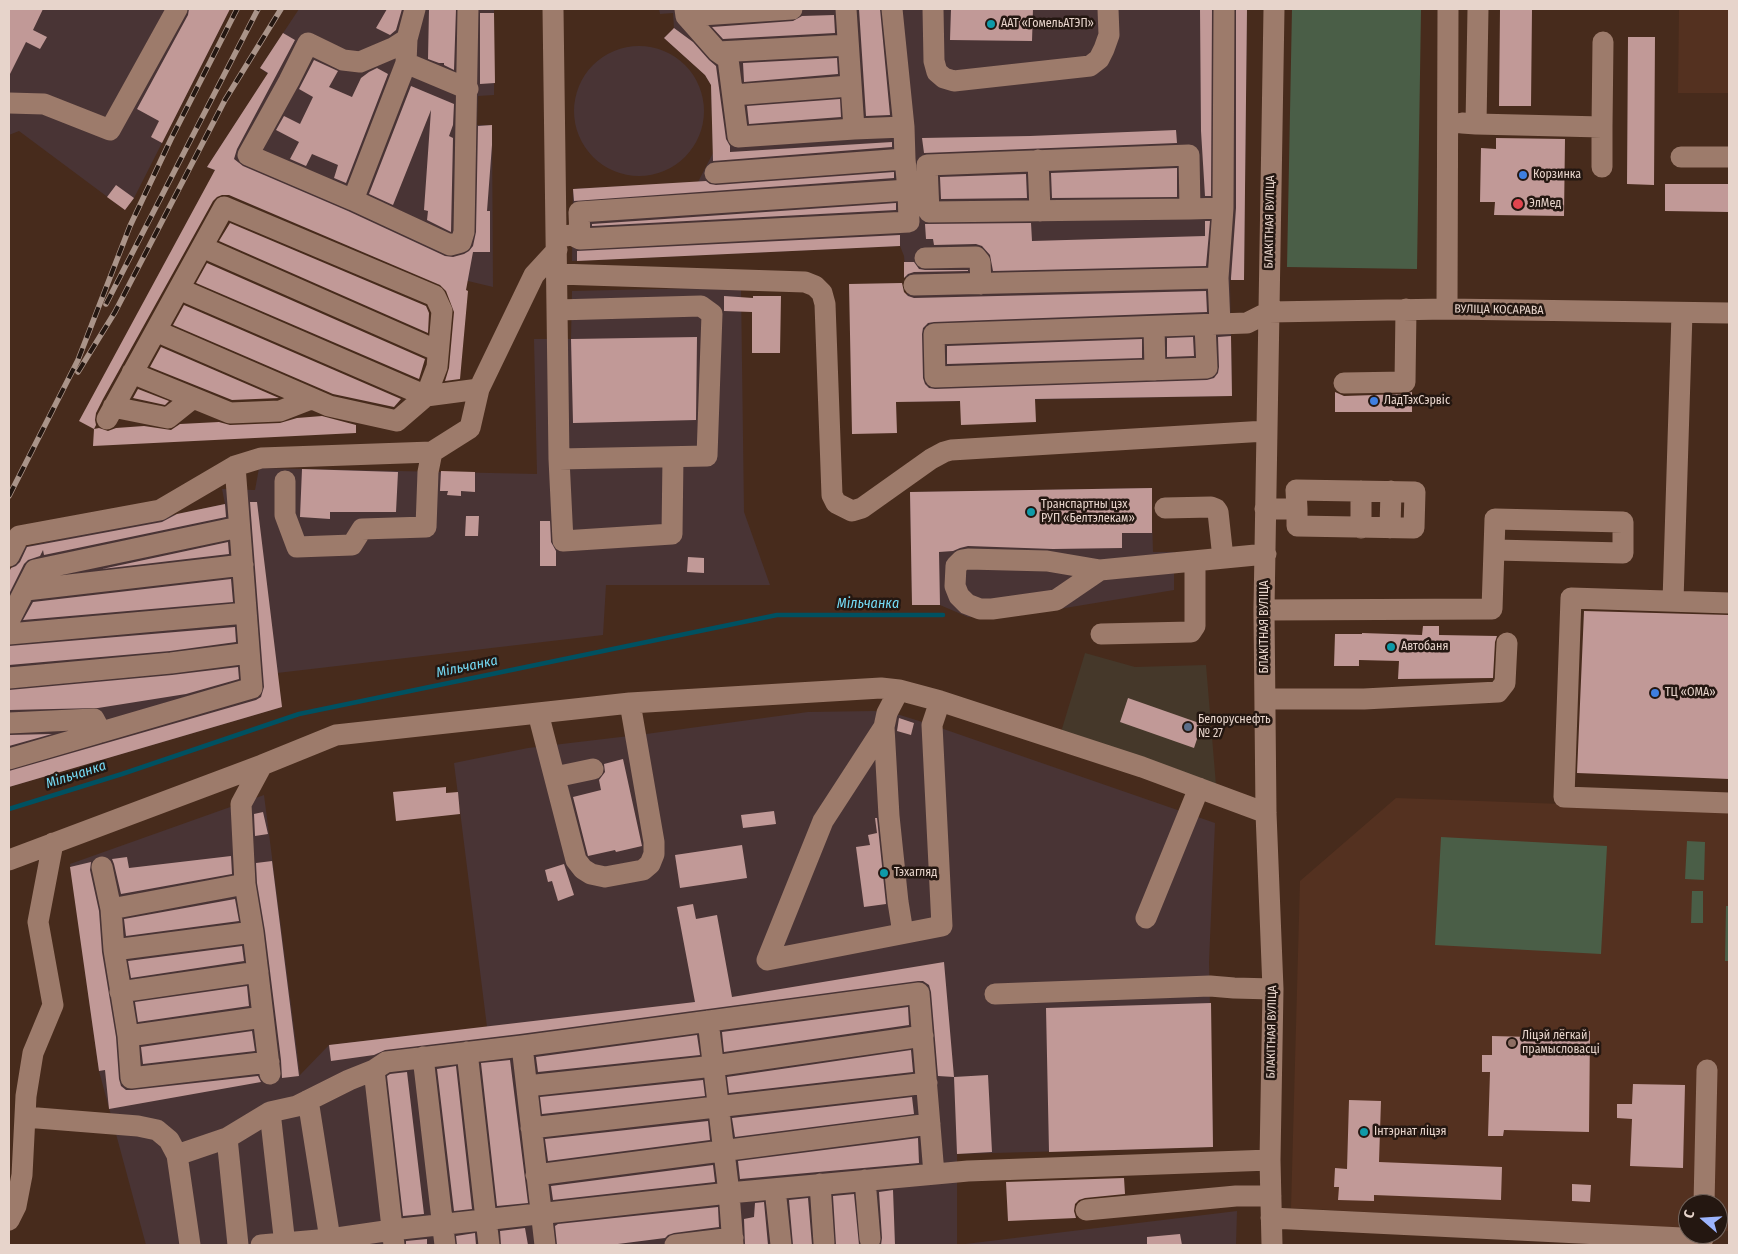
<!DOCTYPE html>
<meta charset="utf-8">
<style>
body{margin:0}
#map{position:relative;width:1738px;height:1254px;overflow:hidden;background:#472b1c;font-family:"Fira Sans Condensed",sans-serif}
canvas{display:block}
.frame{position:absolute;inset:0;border:10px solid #e7d4cb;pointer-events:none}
.north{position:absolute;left:1678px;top:1194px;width:50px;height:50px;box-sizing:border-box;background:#241711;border:1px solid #72635b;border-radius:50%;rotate:289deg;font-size:14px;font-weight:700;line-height:20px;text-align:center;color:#e7d4cb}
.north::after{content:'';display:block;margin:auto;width:18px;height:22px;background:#9cb4fd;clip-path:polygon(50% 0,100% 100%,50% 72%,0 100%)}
</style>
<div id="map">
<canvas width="1738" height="1254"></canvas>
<div class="frame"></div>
<div class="north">С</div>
</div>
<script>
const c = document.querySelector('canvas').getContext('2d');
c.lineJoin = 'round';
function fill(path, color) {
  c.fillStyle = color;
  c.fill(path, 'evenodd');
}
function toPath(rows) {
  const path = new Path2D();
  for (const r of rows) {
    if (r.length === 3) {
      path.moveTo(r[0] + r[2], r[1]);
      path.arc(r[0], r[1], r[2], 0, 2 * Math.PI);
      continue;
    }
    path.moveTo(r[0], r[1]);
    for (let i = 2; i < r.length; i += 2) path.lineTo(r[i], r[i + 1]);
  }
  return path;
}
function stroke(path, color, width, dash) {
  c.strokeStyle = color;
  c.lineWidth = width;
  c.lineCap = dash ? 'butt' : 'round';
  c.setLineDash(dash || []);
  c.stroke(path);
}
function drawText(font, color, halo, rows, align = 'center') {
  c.font = font + ' "Fira Sans Condensed",sans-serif';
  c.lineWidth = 5;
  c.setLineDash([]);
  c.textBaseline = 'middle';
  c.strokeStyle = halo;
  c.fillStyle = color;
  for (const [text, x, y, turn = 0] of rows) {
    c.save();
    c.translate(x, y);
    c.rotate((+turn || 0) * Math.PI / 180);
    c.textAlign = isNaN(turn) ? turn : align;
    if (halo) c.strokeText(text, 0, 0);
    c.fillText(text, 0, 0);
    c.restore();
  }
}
fill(toPath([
 [1085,653,1135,667,1206,665,1216,785,1061,732]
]), '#45382a');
fill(toPath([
 [9,9,230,9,134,198,125,210,19,131,9,135],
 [299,9,494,9,494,95,478,96,477,125,492,125,493,287,468,281,207,167,268,74,260,68],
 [659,9,1247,9,1244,280,1230,280,1232,396,909,402,907,293,904,256,900,246,572,261,573,189,698,182,713,153,711,85,705,75,664,38,674,28,673,13,660,14],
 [639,111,65],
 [741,287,744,512,770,585,606,585,603,635,277,673,282,707,9,787,9,572,22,547,225,504,222,489,255,490,259,468,537,474,534,339,571,339,572,291],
 [1151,488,1153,552,1174,552,1174,590,1053,610,999,617,968,617,940,605,912,605,910,492],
 [874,711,900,715,932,725,1215,823,1209,962,1213,1147,957,1154,957,1245,1237,1211,1236,1245,146,1245,99,1071,70,864,264,795,300,1075,329,1045,487,1027,454,763,528,748,646,734,808,712]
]), '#493435');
fill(toPath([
 [1679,9,1729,9,1729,93,1678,93],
 [1396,798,1729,810,1729,1231,1718,1231,1718,1204,1688,1204,1688,1229,1291,1208,1300,881]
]), '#543120');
fill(toPath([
 [1292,9,1421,9,1417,269,1287,267],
 [1441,837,1607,846,1601,954,1435,945],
 [1687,841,1705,842,1704,880,1685,879],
 [1692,891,1703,891,1703,923,1691,923],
 [1726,906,1729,906,1729,961,1725,961]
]), '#4a5e47');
stroke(toPath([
 [9,809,122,774,299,714,777,615,943,615]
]), '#005161', 4.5);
fill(toPath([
 [9,9,43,9,33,30,47,37,40,49,26,42,9,76],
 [189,9,230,9,162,143,151,137,159,121,137,109,188,15],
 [387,9,402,9,396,30,390,35,376,28],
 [429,9,456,9,454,70,444,65,444,63,439,63,428,59],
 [859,9,880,9,890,115,866,116],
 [951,9,1033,9,1032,41,950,40],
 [1200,9,1212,9,1211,196,1205,196,1201,131],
 [1236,9,1247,9,1244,280,1231,280,1231,278,1236,208],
 [1500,9,1532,9,1531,106,1499,106],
 [480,13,494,13,495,83,480,84],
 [834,15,835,33,723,39,712,27,793,21,802,16],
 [674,28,693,42,709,60,716,66,726,139,730,146,730,152,892,142,892,147,713,161,711,85,705,75,664,38],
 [283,33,295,40,237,149,234,159,243,166,348,211,445,256,453,257,464,254,469,251,473,246,476,232,478,126,492,125,492,145,487,211,490,211,490,252,473,252,466,290,468,291,460,379,445,381,449,368,454,312,446,291,440,285,229,195,222,195,217,197,213,201,103,399,96,413,95,420,96,425,94,429,79,421,215,170,207,167,268,73,260,68],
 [1628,37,1655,37,1654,185,1627,184],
 [837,58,838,74,744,82,743,63],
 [314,60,338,71,329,87,352,97,361,78,369,72,377,68,388,74,346,183,334,178,338,165,312,154,306,166,290,159,299,142,276,130,284,116,300,124,313,97,299,89],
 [411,86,454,104,453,125,449,136,453,138,451,232,427,220,428,211,424,210,431,110,393,205,369,194],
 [840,99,841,117,749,124,747,106],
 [1176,130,1177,143,924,153,922,138,1030,136],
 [1496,138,1565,139,1564,216,1494,215,1495,202,1480,202,1481,148,1496,149],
 [1177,168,1177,197,1052,198,1051,173],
 [894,172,894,178,574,201,573,189,706,181,710,184,716,185],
 [1026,174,1027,198,941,199,940,177],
 [1665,184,1729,184,1729,212,1665,211],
 [116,185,134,198,125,210,107,197],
 [896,203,896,210,592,226,592,224],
 [1205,221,1210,221,1206,266,993,271,990,255,982,246,976,244,934,245,933,239,926,239,925,224,1031,223,1032,241,1205,236],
 [230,223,426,306,429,313,428,333,219,241],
 [900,235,900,246,577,261,577,251],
 [904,262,914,262,919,269,925,270,968,270,968,271,914,272,908,274,904,278],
 [207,263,425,359,419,379,196,283],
 [902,283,904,292,908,296,914,298,1206,291,1207,312,934,322,928,323,923,328,922,334,923,378,925,384,929,388,935,389,1207,380,1214,378,1218,373,1219,367,1218,337,1231,336,1232,396,1035,399,1036,422,961,425,960,401,896,402,897,433,852,434,849,284],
 [724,296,753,298,753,296,781,296,780,353,752,353,752,312,724,311],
 [184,305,401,399,394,407,333,394,173,325],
 [697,337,696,420,573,423,571,339],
 [1193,337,1194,356,1167,357,1167,338],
 [1142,339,1142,358,947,364,947,346],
 [161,347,279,398,232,400,150,367],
 [138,389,169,401,165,405,133,398],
 [1335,392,1344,396,1405,394,1412,392,1412,412,1335,412],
 [322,416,356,425,356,433,93,446,94,429,99,428,108,431,116,428,144,426,171,430,180,424,219,422,230,425,280,423,297,418],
 [302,469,398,472,396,512,330,512,330,519,300,517],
 [441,471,475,472,475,492,461,491,461,496,447,495,448,491,440,491],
 [1152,488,1152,533,1122,533,1122,548,1053,549,968,546,960,548,953,551,939,552,940,605,912,605,910,492],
 [250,502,257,502,282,707,9,787,9,771,256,700,261,697,264,687],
 [225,504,226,517,44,555,43,550,40,556,28,560,24,564,9,594,9,572,11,568,16,566,20,562,27,547,162,522,177,514],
 [466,516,479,516,478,536,465,536],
 [540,521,550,521,551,542,556,551,556,566,540,566],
 [228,542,229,554,102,569],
 [688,557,704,558,704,573,687,572],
 [231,579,233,602,23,620,33,602],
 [1584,611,1729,615,1729,779,1577,773],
 [1423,626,1439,626,1439,635,1497,636,1495,642,1493,678,1398,679,1399,661,1359,660,1359,666,1334,666,1335,634,1362,634,1362,633,1422,635],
 [235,627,236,642,170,651,9,665,9,646],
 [238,667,239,679,186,694,98,708,9,710,9,690,172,675],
 [1128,698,1202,724,1194,748,1120,722],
 [899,718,914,723,911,735,897,731],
 [52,734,9,746,9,735],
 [623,759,642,846,616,852,615,850,588,856,573,797,601,790,599,780,605,772,604,764],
 [446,787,446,793,458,792,460,814,396,821,393,792],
 [774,811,776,824,743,828,741,815],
 [263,812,268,834,255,836,254,814],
 [875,818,877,818,886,904,864,907,856,847,870,845,868,835,877,833],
 [742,845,747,878,680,888,675,855],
 [231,856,232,874,121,894,114,864,112,859,127,857,129,868],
 [272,861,299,1076,282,1078,281,1060,265,931,257,883,256,863],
 [91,862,90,870,99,911,102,952,116,1037,119,1079,121,1086,126,1090,132,1090,258,1076,261,1082,109,1109,105,1070,99,1071,70,867],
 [564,864,574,895,558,901,552,881,548,882,545,870],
 [235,899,239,921,126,936,124,919],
 [693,904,696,919,717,915,732,997,944,962,954,1077,938,1076,931,992,929,985,923,981,918,981,520,1034,385,1050,374,1055,331,1061,329,1045,695,1002,677,907],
 [242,946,244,961,131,978,128,961],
 [247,986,249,1006,138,1022,135,1002],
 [1211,1003,1213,1147,1049,1152,1046,1008],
 [908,1007,909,1025,724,1052,722,1032],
 [252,1031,255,1051,143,1064,141,1047],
 [1570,1031,1590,1031,1589,1132,1504,1130,1503,1136,1488,1136,1490,1072,1482,1072,1482,1055,1492,1055,1492,1036,1570,1038],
 [697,1035,700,1055,538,1072,536,1057],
 [911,1050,913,1072,729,1093,727,1077],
 [510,1060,528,1203,497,1206,481,1063],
 [456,1066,472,1209,454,1211,437,1069],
 [407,1072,424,1214,403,1216,387,1076,390,1074],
 [988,1075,992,1152,957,1154,954,1077],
 [703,1080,705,1096,542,1114,540,1097],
 [1633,1084,1685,1085,1683,1168,1630,1166,1632,1119,1617,1118,1617,1104,1632,1104],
 [912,1097,914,1114,735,1137,732,1118],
 [1349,1100,1381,1101,1379,1162,1502,1167,1501,1200,1374,1195,1374,1201,1338,1200,1339,1187,1334,1187,1335,1168,1347,1169],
 [708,1121,710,1140,548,1161,545,1139],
 [918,1138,919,1163,740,1179,738,1161],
 [713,1165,715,1182,553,1200,551,1186],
 [1124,1178,1125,1194,1085,1198,1079,1200,1075,1204,1074,1211,1076,1218,1008,1221,1006,1182],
 [1572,1184,1591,1185,1590,1202,1572,1201],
 [893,1190,895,1245,881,1245,882,1238,879,1192],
 [854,1194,859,1245,836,1245,833,1196],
 [808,1198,812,1245,793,1245,789,1200],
 [764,1202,768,1245,745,1245,744,1219,754,1217,755,1203],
 [718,1207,719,1227,674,1233,668,1235,665,1238,610,1245,557,1245,555,1226,558,1224],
 [525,1228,528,1245,501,1245,500,1231],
 [475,1233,476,1245,457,1245,456,1236],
 [1180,1234,1182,1245,1147,1245,1147,1237],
 [427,1239,427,1245,406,1245,406,1241]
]), '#c19997');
stroke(toPath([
 [553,9,559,459,707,456,712,314,701,306,557,310],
 [685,9,686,16,718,52,728,59,738,137,854,129],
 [846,9,854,129,904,127,905,159],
 [892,9,904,127],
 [933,9,934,61,937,72,944,78,954,81,1090,66,1099,59,1104,49,1109,35,1108,9],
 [686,16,792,9],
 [407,39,393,48,360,62,343,60,308,43,289,81,248,155,353,200,450,245,461,242,464,232,468,9],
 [718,52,848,45],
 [406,63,468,89],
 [733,95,850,86],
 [9,103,44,104,110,130,177,9],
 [1462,123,1476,124,1478,9],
 [1476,124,1602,127,1603,42],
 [1681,157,1729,157],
 [1038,160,1040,211],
 [1602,167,1602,127],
 [353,200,406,63,407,39,415,9],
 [1190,209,1189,155,927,165,929,212,1190,209,1223,208],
 [557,237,572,235,580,239,909,222,908,190,905,159,715,173],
 [580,239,579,212,908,190],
 [202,247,438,351],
 [925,258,976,257,980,262,981,284],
 [558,274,805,282,815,286,822,293,825,304,832,495,836,503,852,511,862,508,931,459,944,452,951,450,1266,431],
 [914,285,1218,278],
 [179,289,426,396,479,389],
 [1447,309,1448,9],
 [1220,324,1218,278,1223,208,1224,9],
 [1205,325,1207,368,935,377,934,334,1247,323,1269,312,1447,309,1729,313],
 [1154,327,1155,370],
 [132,373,230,413,280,411,311,399],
 [1344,383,1405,382,1406,309],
 [113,407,168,418,193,398],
 [107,419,224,207,435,296,442,311,437,367,426,396,397,421,329,406,156,331],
 [559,459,563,541,672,534,673,457],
 [285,481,285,515,297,547,352,545,362,529,426,527,428,472,432,452],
 [1165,508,1211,507,1216,509,1218,512,1223,558],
 [1265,509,1297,509,1297,526,1414,528,1415,492,1296,490,1297,509],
 [1361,528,1361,491],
 [1390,528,1391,491],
 [9,556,19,536,160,510,235,466,261,458,432,452,470,428,479,389,534,275,557,250],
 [1100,570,1056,600,992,609,980,609,967,604,959,596,955,586,956,566,962,560,968,559,1047,561,1100,570,1266,554],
 [26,590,243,565],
 [1673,601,1682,313],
 [1729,603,1571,598,1564,797,1729,803],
 [1264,610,1492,609,1495,519,1623,522,1623,553,1495,550],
 [9,621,35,570,239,527],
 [9,634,246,613],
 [1101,634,1191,632,1195,626,1195,561],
 [9,678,171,663,249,653],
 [899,690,887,713,884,727,823,821,767,960,942,926,932,725,940,701],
 [1265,699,1364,699,1498,692,1505,683,1507,643],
 [538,713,576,860,583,869,591,874,605,877,643,870,650,864,654,854,654,842,630,703],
 [9,723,94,719,101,732],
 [884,727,889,816,898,902,903,933],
 [9,759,252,688,235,466],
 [262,765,241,804,245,884,253,932,270,1074],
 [555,777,593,769],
 [9,860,262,765,336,735,630,703,881,688,899,690,940,701,1142,767,1266,813],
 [102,867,111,909,114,950,128,1036,131,1078,269,1062],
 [111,909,245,884],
 [1146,918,1199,788],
 [114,950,253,932],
 [120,992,258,972],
 [995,994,1210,986,1234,988,1273,989],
 [708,1021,729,1193,733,1245],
 [128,1036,263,1017],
 [522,1046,545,1245],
 [467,1052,489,1245],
 [423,1057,445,1245],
 [374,1070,394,1245],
 [527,1086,714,1066,923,1036],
 [308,1100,330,1239,392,1230,729,1193,968,1171,1270,1160],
 [25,1117,138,1126,157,1130,169,1140,177,1155],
 [531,1128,927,1083],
 [227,1138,238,1245],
 [536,1175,930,1124],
 [865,1180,870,1239],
 [820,1184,824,1243],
 [775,1189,781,1245],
 [1704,1204,1707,1070],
 [1086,1210,1236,1196,1271,1196],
 [1271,1218,1703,1239,1703,1234],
 [9,1220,16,1206,22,1175,26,1096,33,1053,53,1005,38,922,53,843],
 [190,1245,177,1155,227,1138,270,1112],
 [261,1245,330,1239,331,1245],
 [285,1245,270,1112,297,1106,349,1080,374,1070,386,1062,522,1046,919,993,934,1174],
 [675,1245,733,1238],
 [1272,1245,1270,1160,1273,989,1266,813,1264,610,1274,9]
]), '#9d7b6b', 21);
const rail = toPath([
 [106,304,258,9],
 [78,372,115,312,225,100,281,9],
 [9,496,78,360,130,226,171,139,237,9]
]);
stroke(rail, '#aa9489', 5.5);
stroke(rail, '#241711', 4, [11]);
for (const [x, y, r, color] of [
 [991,24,5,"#0f9aa8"],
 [1523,175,5,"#3f7fe0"],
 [1518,204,6,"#e0444e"],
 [1374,401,5,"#3f7fe0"],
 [1031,512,5,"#0f9aa8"],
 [1391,647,5,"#0f9aa8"],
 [1655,693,5,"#3f7fe0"],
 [1188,727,5,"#5c6f8a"],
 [884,873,5,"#0f9aa8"],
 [1512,1043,5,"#8d6e63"],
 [1364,1132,5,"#0f9aa8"]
]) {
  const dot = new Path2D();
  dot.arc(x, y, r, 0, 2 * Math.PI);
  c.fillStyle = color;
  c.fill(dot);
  stroke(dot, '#241711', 2);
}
drawText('12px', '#e7d4cb', '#241711', [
 ["ААТ «ГомельАТЭП»",1001,24],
 ["Корзинка",1533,175],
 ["ЭлМед",1529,204],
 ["ЛадТэхСэрвіс",1384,401],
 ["Транспартны цэх",1041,505],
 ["РУП «Белтэлекам»",1041,519],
 ["Автобаня",1401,647],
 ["ТЦ «ОМА»",1665,693],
 ["Белоруснефть",1198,720],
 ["№ 27",1198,734],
 ["Тэхагляд",894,873],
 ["Ліцэй лёгкай",1522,1036],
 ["прамысловасці",1522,1050],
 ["Інтэрнат ліцэя",1374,1132]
], 'left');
drawText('12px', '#e7d4cb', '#241711', [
 ["БЛАКІТНАЯ ВУЛІЦА",1270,222,-89],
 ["ВУЛІЦА КОСАРАВА",1499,310,1],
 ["БЛАКІТНАЯ ВУЛІЦА",1265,627,-90],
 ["БЛАКІТНАЯ ВУЛІЦА",1272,1032,-89]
]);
drawText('italic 14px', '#75dcf7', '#241711', [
 ["Мільчанка",868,604],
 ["Мільчанка",467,667,-12],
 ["Мільчанка",76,775,-18]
]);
</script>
